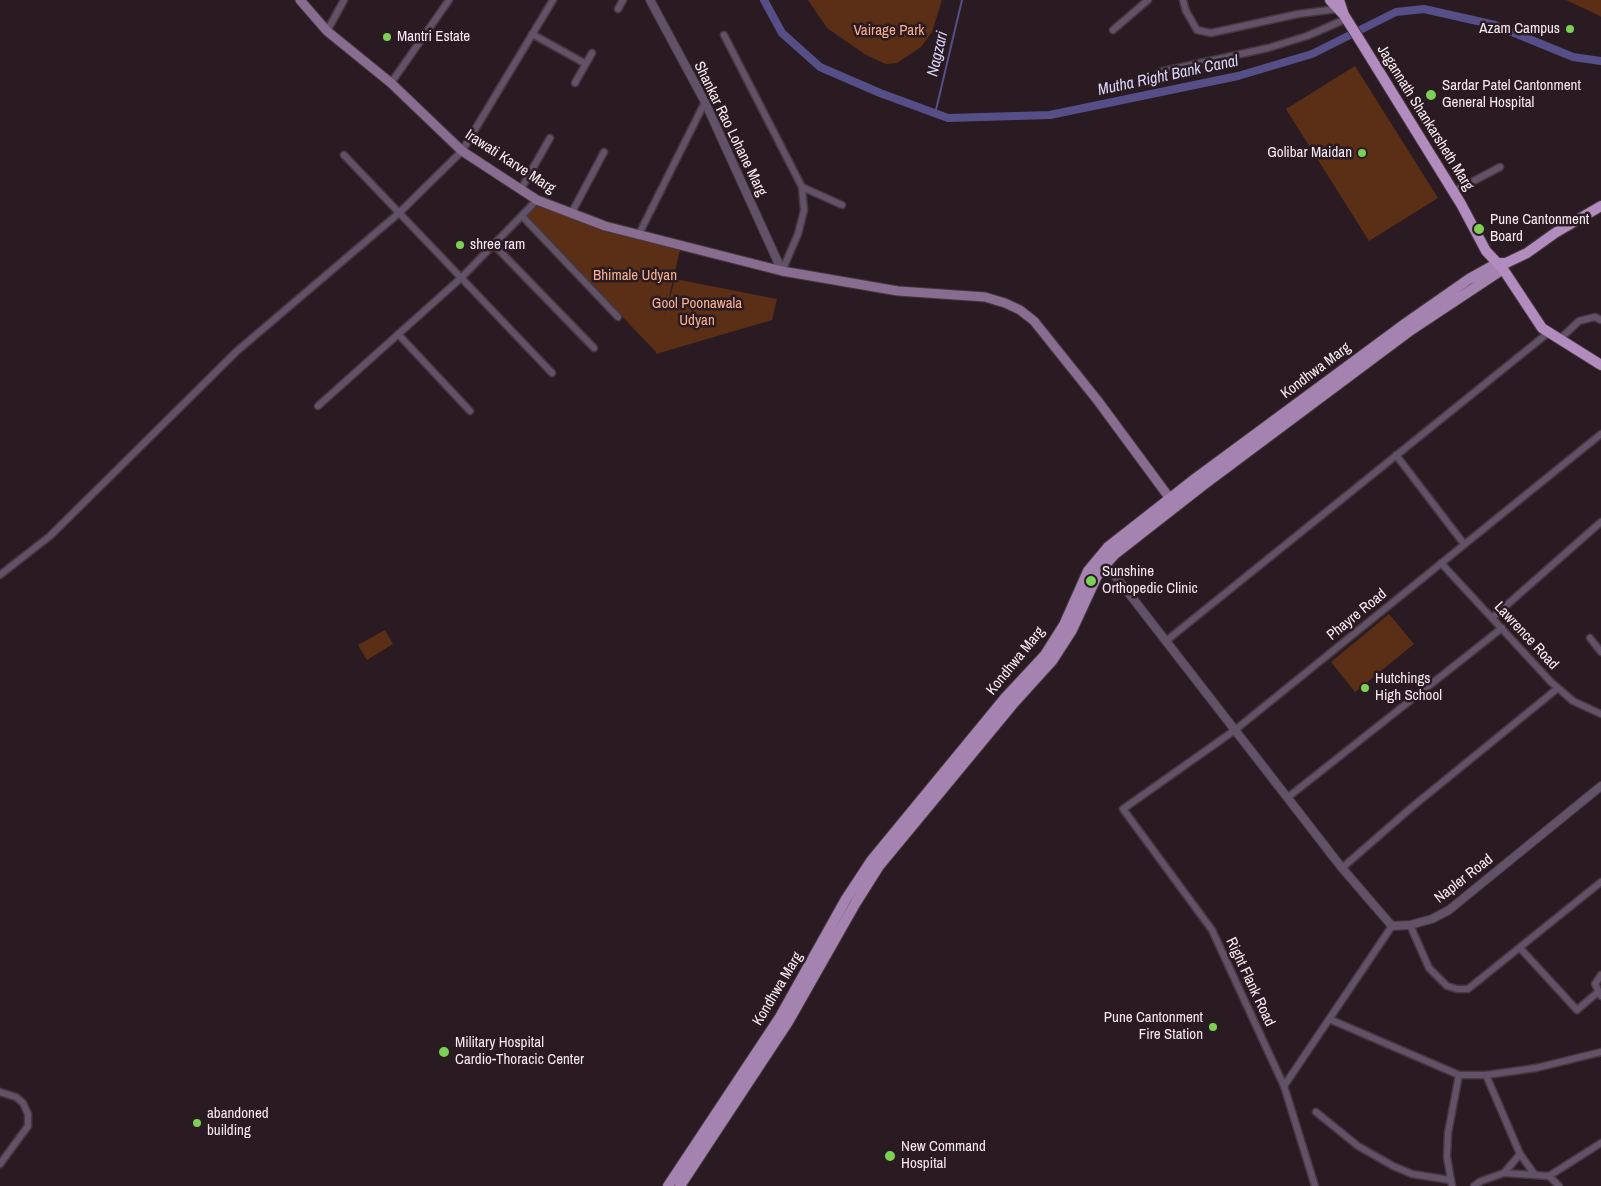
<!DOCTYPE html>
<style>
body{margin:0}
canvas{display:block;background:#2a1a22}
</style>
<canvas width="1601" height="1186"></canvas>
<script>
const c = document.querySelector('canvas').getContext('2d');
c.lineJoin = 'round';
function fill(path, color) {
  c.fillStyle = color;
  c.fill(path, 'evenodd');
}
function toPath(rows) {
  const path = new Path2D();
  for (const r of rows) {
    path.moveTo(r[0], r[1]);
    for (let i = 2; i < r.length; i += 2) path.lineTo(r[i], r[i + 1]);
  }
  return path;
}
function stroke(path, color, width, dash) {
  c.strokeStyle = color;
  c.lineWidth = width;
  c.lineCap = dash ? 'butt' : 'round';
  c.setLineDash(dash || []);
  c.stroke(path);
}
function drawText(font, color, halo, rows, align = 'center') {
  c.font = font + ' "Archivo Narrow",sans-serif';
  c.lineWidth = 5;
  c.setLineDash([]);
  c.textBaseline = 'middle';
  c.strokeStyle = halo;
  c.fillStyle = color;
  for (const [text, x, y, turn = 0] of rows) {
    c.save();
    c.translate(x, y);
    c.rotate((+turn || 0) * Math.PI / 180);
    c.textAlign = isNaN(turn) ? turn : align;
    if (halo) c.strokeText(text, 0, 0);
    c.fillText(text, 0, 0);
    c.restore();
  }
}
fill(toPath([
 [808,0,942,0,932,32,921,47,897,63,886,64,866,55,827,28],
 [1566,0,1601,0,1601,17,1598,15],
 [1355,66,1438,198,1369,241,1286,109],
 [536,201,680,250,664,319,675,279,777,299,772,320,656,354,656,352,524,214],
 [1389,614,1414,644,1355,692,1331,662],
 [385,630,393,644,367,660,358,645]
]), '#5b2e16');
stroke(toPath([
 [935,114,962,0]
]), '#564f87', 2);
stroke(toPath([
 [764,0,782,33,820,67,880,93,948,118,1050,115,1238,76,1312,54,1396,12,1424,9,1495,25,1573,57,1601,61]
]), '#564f87', 8);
const minor = toPath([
 [1183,0,1186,11,1197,30,1211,33,1298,14,1337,9],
 [618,9,623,0],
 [1113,30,1148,0],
 [327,31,344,0],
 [532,34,586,64],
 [724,35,802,187,804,210,798,234,782,271],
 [1159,72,1268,48,1307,36,1346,19],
 [391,83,449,0],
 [575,83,592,53],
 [344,155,552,373],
 [802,187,842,205],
 [521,189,550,138],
 [1453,192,1500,167],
 [571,214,604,152],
 [522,216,618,317],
 [638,236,705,102],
 [494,245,594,348],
 [398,334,470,411],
 [1559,340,1579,321,1595,317,1601,320],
 [318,406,461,278,537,200],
 [1396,455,1464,544],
 [1441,563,1551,682,1573,701,1601,714],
 [0,575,50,536,237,351,399,213,462,151,553,0],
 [1492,618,1601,522],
 [1590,638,1601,652],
 [1166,641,1548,333],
 [1287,798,1502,628],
 [1342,868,1412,807,1558,688],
 [1410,925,1429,968,1447,986,1457,989,1468,989,1601,882],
 [1520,948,1577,1010,1598,992],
 [1601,975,1595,984,1601,996],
 [1329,1019,1459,1075,1486,1075,1536,1068,1601,1052],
 [1486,1075,1520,1154,1535,1175],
 [1284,1086,1392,926],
 [0,1092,16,1097,23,1103,28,1114,28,1126,0,1164],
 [1316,1112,1358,1146,1393,1166,1412,1174,1450,1180],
 [1504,1173,1520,1154],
 [1549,1176,1601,1143],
 [1315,1186,1284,1086,1212,930,1123,809,1235,730,1601,434],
 [1452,1186,1447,1157,1448,1133,1459,1075],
 [1474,1186,1481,1181,1504,1173,1549,1176,1559,1186]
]);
const tertiary = toPath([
 [650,0,705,102,782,271],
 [1103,560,1342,868,1392,926,1410,925,1432,919,1449,910,1601,786]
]);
const secondary = toPath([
 [300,0,327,31,391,83,462,151,537,200,605,226,782,271,898,291,985,297,1005,303,1020,310,1034,321,1098,401,1174,504]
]);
const primary = toPath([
 [668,1186,780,1017,846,899,871,861,1005,698,1045,655,1064,625,1088,571,1108,547,1196,478,1406,323,1469,279,1498,263],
 [680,1186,788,1022,855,904,879,866,1013,704,1052,661,1072,630,1097,576,1106,564,1115,554,1202,486,1411,330,1503,269]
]);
const trunk = toPath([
 [1330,0,1344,15,1364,47,1461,204,1486,251,1503,269,1542,328,1601,365],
 [1339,0,1344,15],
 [1498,263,1506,263,1527,253,1555,233,1601,206]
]);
stroke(minor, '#47373f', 9);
stroke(tertiary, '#47373f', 10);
stroke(secondary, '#47373f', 11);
stroke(primary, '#47373f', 12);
stroke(trunk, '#47373f', 12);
stroke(minor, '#625267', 6);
stroke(tertiary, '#625267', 8);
stroke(secondary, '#886d90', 9);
stroke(primary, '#a583b0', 10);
stroke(trunk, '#b28cbe', 10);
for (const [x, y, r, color] of [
 [1570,29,5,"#7cd155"],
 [387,37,5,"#7cd155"],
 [1431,95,6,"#7cd155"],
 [1362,153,5,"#7cd155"],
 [1479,229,6,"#7cd155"],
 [460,245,5,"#7cd155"],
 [1091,581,6,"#7cd155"],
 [1365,688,5,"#7cd155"],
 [1213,1027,5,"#7cd155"],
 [444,1052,6,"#7cd155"],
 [197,1123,5,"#7cd155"],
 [890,1156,6,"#7cd155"]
]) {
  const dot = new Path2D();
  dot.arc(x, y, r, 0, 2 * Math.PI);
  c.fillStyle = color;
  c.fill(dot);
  stroke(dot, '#2a1a22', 2);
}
drawText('15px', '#f6eaf0', '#2a1a22', [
 ["Azam Campus",1560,29,"right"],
 ["Mantri Estate",397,37],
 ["Sardar Patel Cantonment",1442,86],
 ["General Hospital",1442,103],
 ["Golibar Maidan",1352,153,"right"],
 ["Pune Cantonment",1490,220],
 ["Board",1490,237],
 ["shree ram",470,245],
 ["Sunshine",1102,572],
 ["Orthopedic Clinic",1102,589],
 ["Hutchings",1375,679],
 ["High School",1375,696],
 ["Pune Cantonment",1203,1018,"right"],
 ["Fire Station",1203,1035,"right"],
 ["Military Hospital",455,1043],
 ["Cardio-Thoracic Center",455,1060],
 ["abandoned",207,1114],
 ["building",207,1131],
 ["New Command",901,1147],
 ["Hospital",901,1164]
], 'left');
drawText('15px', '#f7b08d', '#2a1a22', [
 ["Vairage Park",889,31],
 ["Bhimale Udyan",635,276],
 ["Gool Poonawala",697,304],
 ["Udyan",697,321]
]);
drawText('15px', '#f6eaf0', '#2a1a22', [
 ["Jagannath Shankarsheth Marg",1425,118,58],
 ["Shankar Rao Lohane Marg",730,129,64],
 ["Irawati Karve Marg",510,162,33],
 ["Kondhwa Marg",1316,371,-37],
 ["Phayre Road",1357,615,-39],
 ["Lawrence Road",1526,636,47],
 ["Kondhwa Marg",1016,661,-51],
 ["Napler Road",1464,879,-38],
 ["Right Flank Road",1250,982,65],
 ["Kondhwa Marg",778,989,-59]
]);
drawText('italic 16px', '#d8d6f9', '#2a1a22', [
 ["Nagzari",938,54,-77],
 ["Mutha Right Bank Canal",1168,76,-12]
]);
</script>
